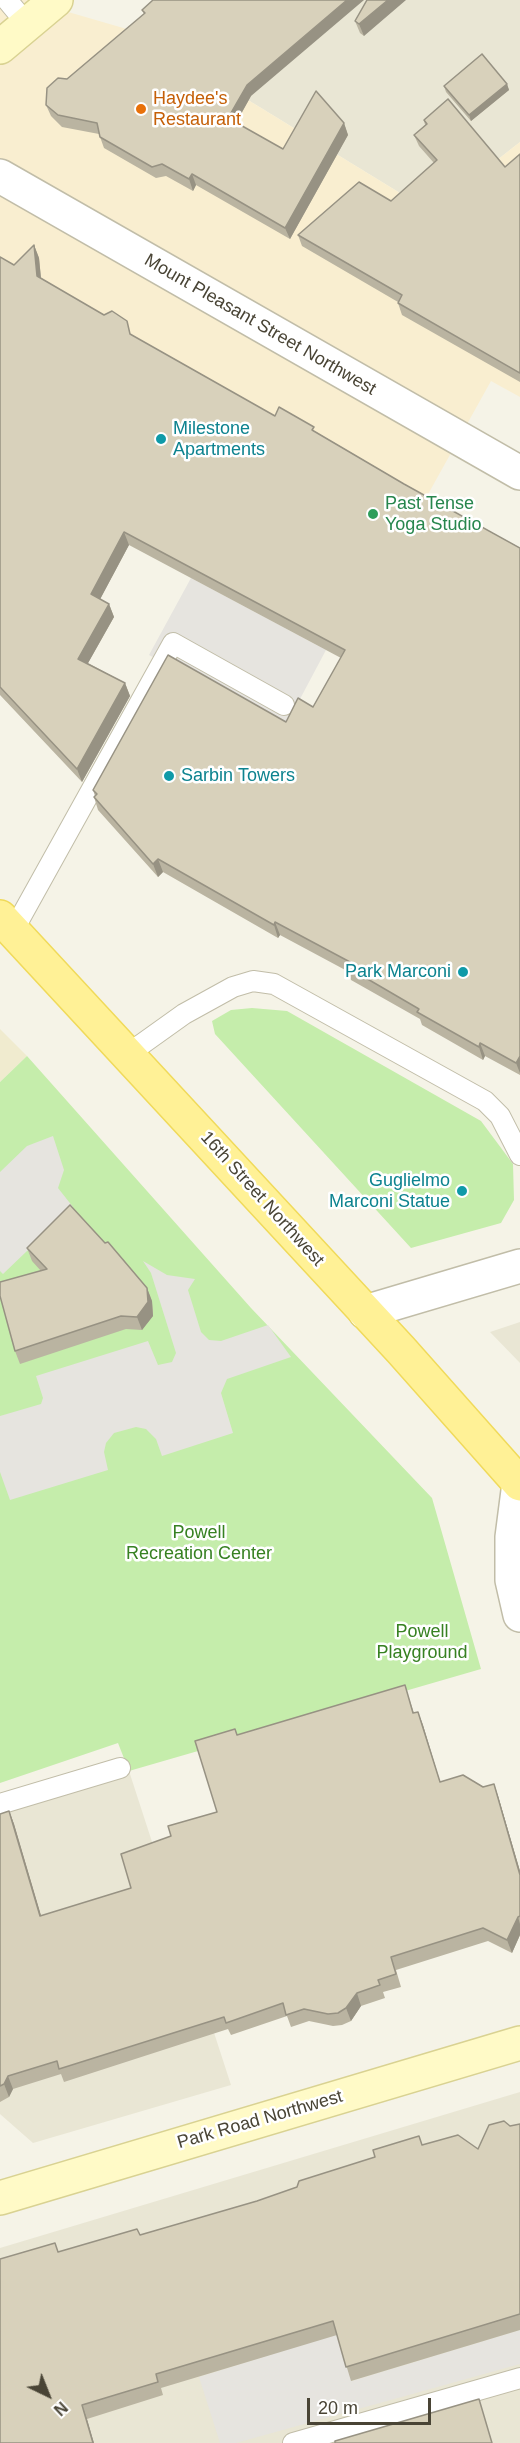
<!DOCTYPE html>
<style>
body{margin:0}
#map{position:relative;width:520px;height:2443px;overflow:hidden;background:#f5f3e7;font-family:Helvetica,sans-serif}
canvas{display:block}
.north{position:absolute;left:18px;top:2365px;width:60px;height:60px;-webkit-text-stroke:4px #fff;paint-order:stroke;rotate:137deg;font-size:16px;font-weight:700;line-height:24px;text-align:center;color:#494435}
.north::after{content:'';display:block;margin:auto;width:21px;height:27px;background:#494435;clip-path:polygon(50% 0,100% 100%,50% 72%,0 100%)}
.scale{position:absolute;left:307px;top:2398px;width:124px;height:27px;box-sizing:border-box;border:3px solid #494435;border-top:0;padding-left:8px;font-size:18px;line-height:21px;white-space:nowrap;color:#494435;-webkit-text-stroke:4px #fff;paint-order:stroke}
</style>
<div id="map">
<canvas width="520" height="2443"></canvas>
<div class="north">N</div>
<div class="scale">20 m</div>
</div>
<script>
const c = document.querySelector('canvas').getContext('2d');
c.lineJoin = 'round';
function fill(path, color) {
  c.fillStyle = color;
  c.fill(path, 'evenodd');
}
function toPath(rows) {
  const path = new Path2D();
  for (const r of rows) {
    path.moveTo(r[0], r[1]);
    for (let i = 2; i < r.length; i += 2) path.lineTo(r[i], r[i + 1]);
  }
  return path;
}
function stroke(path, color, width, dash) {
  c.strokeStyle = color;
  c.lineWidth = width;
  c.lineCap = dash ? 'butt' : 'round';
  c.setLineDash(dash || []);
  c.stroke(path);
}
function drawText(font, color, halo, rows, align = 'center') {
  c.font = font + ' Helvetica,sans-serif';
  c.lineWidth = 5;
  c.setLineDash([]);
  c.textBaseline = 'middle';
  c.strokeStyle = halo;
  c.fillStyle = color;
  for (const [text, x, y, turn = 0] of rows) {
    c.save();
    c.translate(x, y);
    c.rotate((+turn || 0) * Math.PI / 180);
    c.textAlign = isNaN(turn) ? turn : align;
    if (halo) c.strokeText(text, 0, 0);
    c.fillText(text, 0, 0);
    c.restore();
  }
}
fill(toPath([
 [173,0,520,0,520,142,431,212,137,32],
 [520,1322,520,1363,490,1332],
 [129,1771,231,2085,33,2143,0,2114,0,1810],
 [520,2092,520,2443,0,2443,0,2248]
]), '#e9e6d4');
fill(toPath([
 [0,0,27,0,137,32,431,212,520,142,520,397,491,381,367,604,0,366]
]), '#f9eed0');
fill(toPath([
 [0,1029,27,1056,0,1082]
]), '#f0ebcf');
fill(toPath([
 [252,1008,287,1011,481,1121,513,1164,514,1200,501,1223,411,1248,215,1034,212,1021,231,1010],
 [27,1056,251,1308,432,1498,481,1669,129,1771,118,1743,0,1783,0,1082]
]), '#c5edab');
fill(toPath([
 [191,578,326,650,283,731,149,655],
 [53,1136,64,1170,58,1188,73,1207,3,1274,0,1271,0,1172,27,1146],
 [143,1261,167,1275,195,1279,188,1290,201,1332,209,1340,221,1341,268,1325,291,1357,227,1379,221,1393,233,1433,162,1456,156,1439,146,1429,136,1427,114,1433,106,1443,104,1452,108,1470,10,1500,0,1472,0,1416,41,1404,43,1398,36,1376,148,1341,158,1365,172,1362,176,1353,151,1273],
 [520,2330,520,2364,236,2443,220,2443,199,2377,337,2334,352,2381]
]), '#e6e4df');
const service = toPath([
 [7,0,27,24],
 [13,931,173,643,284,705],
 [128,1054,184,1014,233,987,253,981,274,984,485,1101,500,1116,520,1155],
 [0,1804,120,1768],
 [293,2443,520,2378]
]);
const minor = toPath([
 [365,1312,520,1266],
 [519,1483,512,1537,512,1580,520,1615]
]);
const tertiary = toPath([
 [0,176,520,473]
]);
const secondary = toPath([
 [0,47,56,0],
 [0,2198,520,2043]
]);
const primary = toPath([
 [0,917,401,1350,520,1484]
]);
stroke(service, '#c1bda8', 22);
stroke(minor, '#c1bda8', 36);
stroke(tertiary, '#c1bda8', 36);
stroke(secondary, '#d9d292', 36);
stroke(primary, '#f0da5a', 36);
stroke(service, '#fff', 20);
stroke(minor, '#fff', 33);
stroke(tertiary, '#fff', 33);
stroke(secondary, '#fffac7', 33);
stroke(primary, '#fff196', 33);
fill(toPath([
 [367,0,364,36,360,33,355,21],
 [142,10,251,96,236,123,283,149,344,123,348,135,290,239,196,185,193,191,166,176,156,178,104,148,99,134,62,127,51,116,46,105,67,79,144,14],
 [507,84,509,90,471,121,446,92,444,86],
 [424,120,505,167,520,154,520,382,402,315,398,303,398,302,302,246,298,235,391,201,434,163,419,146,414,135,425,125],
 [34,245,39,258,41,278,132,335,275,416,316,432,404,484,520,548,520,1075,485,1056,483,1060,422,1025,420,1019,351,980,349,972,280,935,278,938,163,872,158,877,98,810,94,797,95,796,93,790,286,722,313,707,341,658,129,545,100,599,109,604,114,617,88,663,125,683,130,696,82,782,0,695,0,257,14,265],
 [105,1243,147,1288,152,1301,153,1316,142,1330,126,1329,20,1364,15,1351,41,1271,32,1261,27,1248],
 [409,1698,414,1713,418,1712,440,1782,483,1787,494,1784,498,1796,520,1871,520,1935,512,1953,488,1941,396,1970,401,1987,383,1992,385,1998,361,2006,351,2021,342,2025,333,2026,309,2021,291,2027,287,2016,231,2035,228,2029,64,2082,61,2074,13,2089,9,2097,0,2102,0,1814,9,1811,14,1824,41,1916,131,1888,171,1836,217,1812,237,1735],
 [520,2124,520,2330,351,2381,337,2335,161,2388,163,2395,87,2419,0,2443,58,2252,140,2235,257,2201,422,2145,478,2149,510,2126]
]), '#bab4a1');
fill(toPath([
 [347,0,364,0,251,96,232,130,228,118,247,85],
 [388,0,406,0,364,36,359,24],
 [507,84,509,90,471,121,469,115],
 [344,123,348,135,290,239,285,228],
 [192,174,196,185,193,191,189,179],
 [34,245,39,258,42,289,37,276],
 [124,532,129,545,96,607,91,594],
 [109,604,114,617,83,672,78,659],
 [125,683,130,696,82,782,77,769],
 [158,859,163,872,158,877,153,864],
 [275,922,280,935,278,938,274,925],
 [480,1043,485,1056,483,1060,479,1047],
 [520,1056,520,1073,516,1063],
 [147,1288,152,1301,153,1316,142,1330,137,1317],
 [418,1712,423,1725,444,1795,440,1782],
 [494,1784,498,1796,520,1871,520,1875],
 [9,1811,14,1824,45,1929,40,1916],
 [518,1917,520,1924,520,1935,512,1953,507,1940],
 [357,1993,361,2006,351,2021,346,2008],
 [8,2076,13,2089,9,2097,4,2084],
 [82,2405,87,2419,94,2443,93,2443]
]), '#979283');
const building = toPath([
 [153,0,347,0,247,85,228,118,283,149,316,91,344,123,285,228,192,174,189,179,162,164,152,167,100,137,97,123,58,115,46,105,47,88,58,78,67,79,145,13,142,10,153,0],
 [367,0,388,0,359,24,355,21,367,0],
 [482,54,507,84,469,115,444,86,482,54],
 [448,99,505,167,520,154,520,373,398,303,402,295,298,235,359,182,391,201,437,160,414,135,427,124,424,120,448,99],
 [34,245,37,276,104,315,112,311,127,321,130,334,275,416,279,407,314,427,312,430,404,484,520,548,520,1056,516,1063,480,1043,479,1047,417,1012,419,1009,347,967,350,962,275,922,274,925,158,859,153,864,94,797,97,794,93,790,168,655,286,722,298,698,313,707,345,650,124,532,91,594,109,604,78,659,125,683,77,769,0,687,0,257,14,265,34,245],
 [70,1205,105,1243,108,1242,147,1288,148,1302,137,1317,121,1316,15,1351,0,1296,0,1282,47,1269,27,1248,70,1205],
 [405,1685,413,1713,418,1712,440,1782,463,1775,483,1787,494,1784,520,1875,520,1916,518,1917,507,1940,483,1928,391,1957,396,1974,378,1980,380,1985,357,1993,346,2008,338,2013,328,2014,304,2009,286,2015,283,2003,226,2023,224,2017,59,2069,57,2061,8,2076,4,2084,0,2086,0,1814,9,1811,40,1916,131,1888,121,1854,171,1836,168,1826,217,1812,195,1741,235,1729,237,1735,405,1685],
 [504,2121,510,2126,520,2124,520,2314,346,2367,333,2321,156,2374,158,2382,82,2405,93,2443,0,2443,0,2259,55,2243,58,2252,137,2229,140,2235,257,2201,297,2187,299,2181,375,2157,373,2150,419,2136,422,2145,458,2135,478,2149,489,2125,504,2121],
 [479,2399,492,2443,335,2443,335,2441,479,2399]
]);
fill(building, '#d8d1bb');
stroke(building, '#979283', 1.5);
for (const [x, y, r, color] of [
 [141,109,6,"#e8710a"],
 [161,439,6,"#0f9aa8"],
 [373,514,6,"#2e9e5b"],
 [169,776,6,"#0f9aa8"],
 [463,972,6,"#0f9aa8"],
 [462,1191,6,"#0f9aa8"]
]) {
  const dot = new Path2D();
  dot.arc(x, y, r, 0, 2 * Math.PI);
  c.fillStyle = color;
  c.fill(dot);
  stroke(dot, '#fff', 2);
}
drawText('18px', '#c56008', '#fff', [
 ["Haydee's",153,99],
 ["Restaurant",153,120]
], 'left');
drawText('18px', '#494435', '#fff', [
 ["Mount Pleasant Street Northwest",260,325,30],
 ["16th Street Northwest",262,1199,48],
 ["Park Road Northwest",260,2120,-16]
]);
drawText('18px', '#0d838f', '#fff', [
 ["Milestone",173,429],
 ["Apartments",173,450],
 ["Sarbin Towers",181,776],
 ["Park Marconi",451,972,"right"],
 ["Guglielmo",450,1181,"right"],
 ["Marconi Statue",450,1202,"right"]
], 'left');
drawText('18px', '#27864d', '#fff', [
 ["Past Tense",385,504],
 ["Yoga Studio",385,525]
], 'left');
drawText('18px', '#378122', '#fff', [
 ["Powell",199,1533],
 ["Recreation Center",199,1554],
 ["Powell",422,1632],
 ["Playground",422,1653]
]);
</script>
